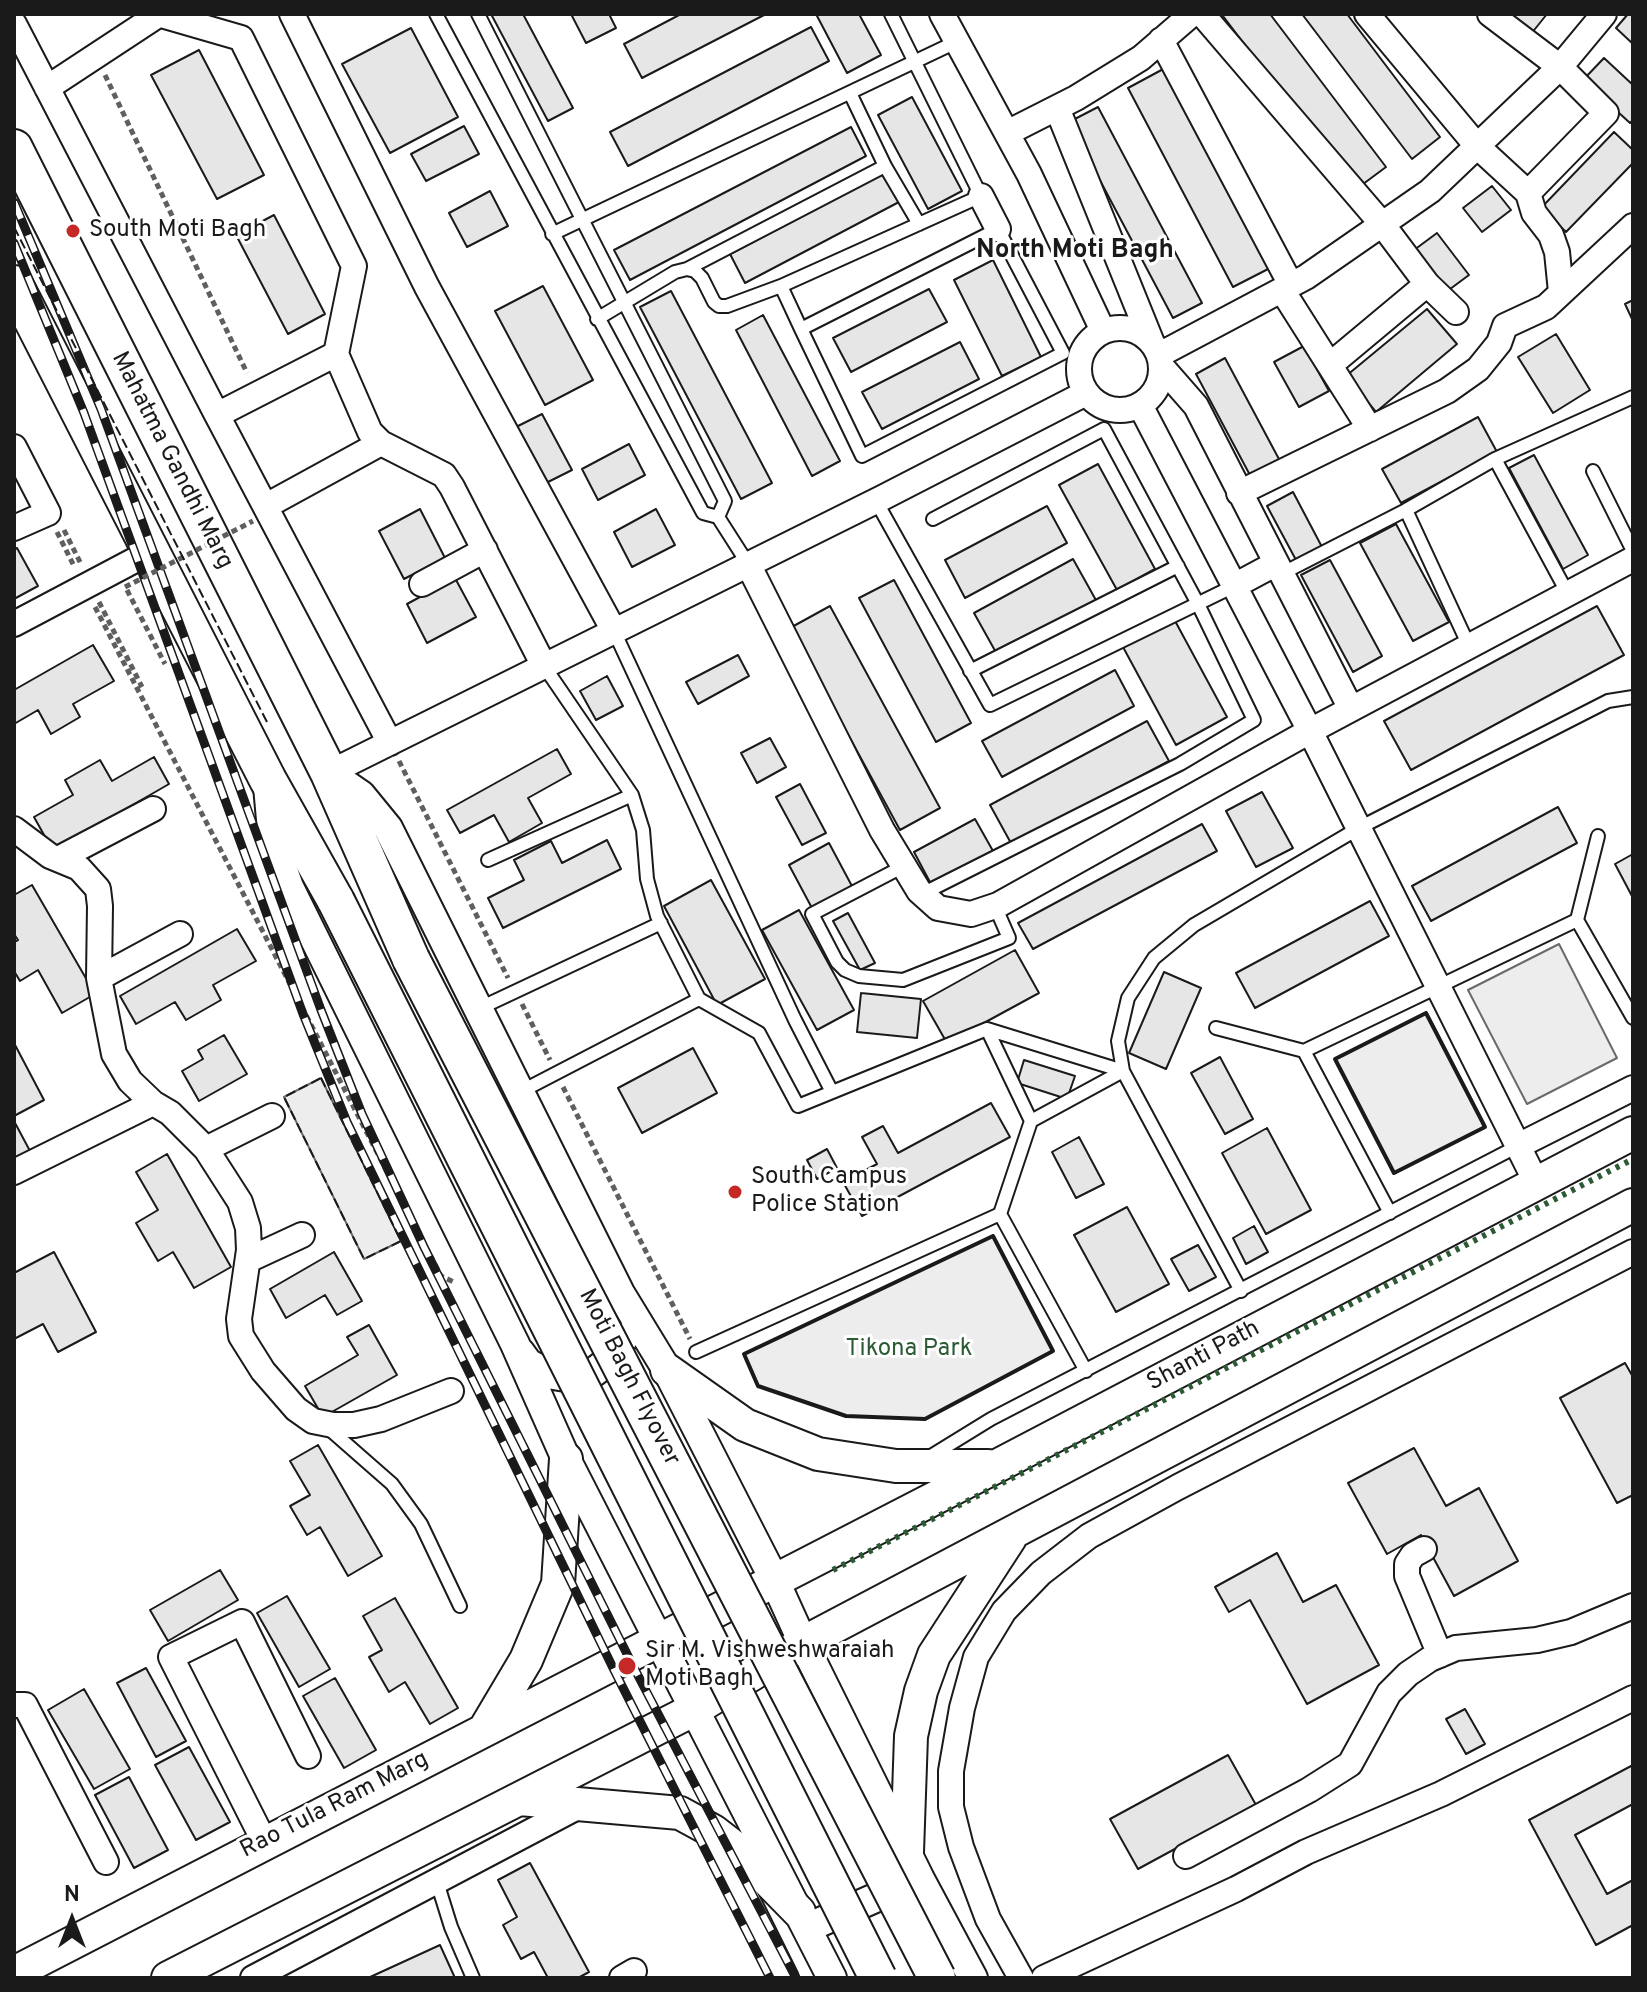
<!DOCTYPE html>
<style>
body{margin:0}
#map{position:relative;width:1647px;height:1992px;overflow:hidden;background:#fff;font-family:Overpass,sans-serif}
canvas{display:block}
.frame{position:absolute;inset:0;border:16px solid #1a1a1a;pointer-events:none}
.north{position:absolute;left:32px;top:1880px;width:80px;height:80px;-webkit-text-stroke:6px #fff;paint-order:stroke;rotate:0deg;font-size:22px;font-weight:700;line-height:32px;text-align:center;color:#1a1a1a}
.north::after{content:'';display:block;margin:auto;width:28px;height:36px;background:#1a1a1a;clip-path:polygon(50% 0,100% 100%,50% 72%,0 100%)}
</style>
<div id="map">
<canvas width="1647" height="1992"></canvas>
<div class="frame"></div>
<div class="north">N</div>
</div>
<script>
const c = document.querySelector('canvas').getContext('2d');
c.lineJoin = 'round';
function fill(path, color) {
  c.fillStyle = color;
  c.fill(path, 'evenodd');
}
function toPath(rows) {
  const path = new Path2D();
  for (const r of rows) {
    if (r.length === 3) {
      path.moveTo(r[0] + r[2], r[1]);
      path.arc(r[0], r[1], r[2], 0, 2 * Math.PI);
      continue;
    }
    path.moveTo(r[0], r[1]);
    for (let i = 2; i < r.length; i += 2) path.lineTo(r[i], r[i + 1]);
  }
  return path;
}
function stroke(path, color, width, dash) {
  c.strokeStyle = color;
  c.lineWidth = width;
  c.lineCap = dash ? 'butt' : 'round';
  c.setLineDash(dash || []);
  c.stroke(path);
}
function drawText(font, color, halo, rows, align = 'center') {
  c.font = font + ' Overpass,sans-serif';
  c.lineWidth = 6;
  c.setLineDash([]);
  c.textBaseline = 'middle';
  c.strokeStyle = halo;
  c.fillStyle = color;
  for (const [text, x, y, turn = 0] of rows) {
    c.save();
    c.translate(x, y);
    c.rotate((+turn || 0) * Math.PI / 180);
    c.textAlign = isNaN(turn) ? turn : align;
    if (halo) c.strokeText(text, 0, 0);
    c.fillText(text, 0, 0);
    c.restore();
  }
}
const built = toPath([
 [1559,944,1617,1058,1527,1104,1468,990,1559,944],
 [1426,1013,1485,1127,1394,1173,1335,1059,1426,1013],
 [321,1078,401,1241,364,1259,284,1097,321,1078],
 [993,1236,1053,1351,925,1419,846,1416,758,1386,744,1354,993,1236]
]);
fill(built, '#ededed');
stroke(built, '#6a6a6a', 2);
const building = toPath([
 [491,14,523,14,573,108,548,121,491,14],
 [571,14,609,14,616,28,586,43,571,14],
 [681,14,766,14,642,78,624,44,681,14],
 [816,14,859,14,881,55,847,73,816,14],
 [1226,14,1270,14,1386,167,1355,190,1223,16,1226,14],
 [1302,14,1347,14,1440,137,1412,159,1302,14],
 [1505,14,1547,14,1531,34,1505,14],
 [1628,14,1633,14,1633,44,1616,28,1628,14],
 [811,27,829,61,628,166,610,132,811,27],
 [411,28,458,117,390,153,342,64,411,28],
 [199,50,264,175,217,199,151,75,199,50],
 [1604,58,1633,85,1633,120,1630,123,1583,80,1604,58],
 [1167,67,1272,267,1233,287,1128,88,1167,67],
 [912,97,962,191,928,209,878,115,912,97],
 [1098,107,1202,303,1173,318,1069,122,1098,107],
 [464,126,479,154,426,181,411,154,464,126],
 [851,127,866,156,630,280,614,250,851,127],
 [1614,132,1633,150,1633,163,1566,232,1541,208,1614,132],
 [884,173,899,202,745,283,730,254,884,173],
 [1492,186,1511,210,1482,232,1463,208,1492,186],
 [490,191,508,226,467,247,449,213,490,191],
 [274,215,325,314,288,334,236,235,274,215],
 [1437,233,1469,275,1442,295,1410,253,1437,233],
 [993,260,1041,357,1002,376,954,280,993,260],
 [543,286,593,380,545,405,495,311,543,286],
 [929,289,947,322,851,372,833,338,929,289],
 [671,291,772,483,741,499,640,307,671,291],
 [1633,300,1633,321,1625,304,1633,300],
 [1427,309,1457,344,1376,412,1346,376,1427,309],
 [763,315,840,461,812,476,736,330,763,315],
 [1556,334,1590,390,1553,413,1518,357,1556,334],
 [960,342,979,379,882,429,862,392,960,342],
 [1304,346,1329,391,1299,407,1274,362,1304,346],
 [1225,358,1280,461,1251,477,1196,374,1225,358],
 [542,414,572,470,546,483,516,427,542,414],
 [1478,417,1497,452,1401,503,1382,469,1478,417],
 [629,444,645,475,598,500,582,469,629,444],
 [1534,455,1588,555,1563,569,1509,468,1534,455],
 [1098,464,1155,569,1117,590,1059,485,1098,464],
 [1293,492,1322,547,1296,560,1267,506,1293,492],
 [1047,506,1067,543,965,598,945,560,1047,506],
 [420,509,445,558,404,579,379,531,420,509],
 [656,509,675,545,632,567,614,532,656,509],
 [1396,524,1449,622,1413,641,1360,543,1396,524],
 [17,548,38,586,14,599,14,550,17,548],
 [1073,559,1097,602,998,656,974,613,1073,559],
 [1330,560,1382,656,1353,672,1301,575,1330,560],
 [455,578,476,617,427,643,407,604,455,578],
 [894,580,971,723,936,742,859,598,894,580],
 [830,606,940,808,900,830,790,628,830,606],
 [1597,606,1624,655,1411,770,1384,721,1597,606],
 [1174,619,1227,717,1176,745,1123,647,1174,619],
 [93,645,114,681,73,704,80,717,51,734,38,710,14,724,14,690,93,645],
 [738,655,749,676,698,704,686,682,738,655],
 [1115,670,1134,706,1002,777,982,741,1115,670],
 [607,676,623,706,596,720,580,691,607,676],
 [1147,721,1169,761,1012,845,990,805,1147,721],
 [770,738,786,767,757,783,741,753,770,738],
 [557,749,571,774,528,798,542,823,509,842,494,815,460,833,447,810,557,749],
 [154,757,169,784,53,851,34,817,73,795,65,780,100,760,112,781,154,757],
 [800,784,826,833,802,845,776,797,800,784],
 [1262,792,1293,848,1256,867,1226,811,1262,792],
 [1558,807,1577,843,1431,921,1412,886,1558,807],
 [975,819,993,851,931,884,914,852,975,819],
 [1202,824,1217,851,1033,949,1018,923,1202,824],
 [607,840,621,869,503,928,488,898,524,880,514,860,551,841,562,863,607,840],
 [829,843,853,888,813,910,789,865,829,843],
 [1633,854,1633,898,1615,864,1633,854],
 [711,880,765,979,717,1005,664,906,711,880],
 [32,885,95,994,62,1013,38,970,20,981,14,971,14,942,18,940,14,934,14,895,32,885],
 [1370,901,1389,936,1255,1008,1236,973,1370,901],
 [799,910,854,1010,817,1030,762,930,799,910],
 [848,913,875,963,860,970,833,921,848,913],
 [237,929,256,961,213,985,221,1000,186,1020,175,1002,136,1024,120,996,237,929],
 [1015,950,1039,993,947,1043,923,1001,1015,950],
 [1164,972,1201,988,1166,1069,1129,1053,1164,972],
 [861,993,921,999,917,1038,857,1032,861,993],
 [224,1035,247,1074,199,1101,182,1071,203,1059,198,1050,224,1035],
 [14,1043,44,1100,14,1116,14,1043],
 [693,1048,717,1093,642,1133,618,1088,693,1048],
 [1220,1057,1253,1119,1225,1134,1191,1073,1220,1057],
 [1024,1060,1075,1076,1067,1099,1017,1083,1024,1060],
 [991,1103,1010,1137,862,1216,843,1182,877,1164,862,1137,883,1126,898,1153,991,1103],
 [14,1121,30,1151,14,1159,14,1121],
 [1267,1128,1311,1210,1266,1234,1222,1153,1267,1128],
 [1079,1137,1104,1184,1076,1198,1052,1152,1079,1137],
 [827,1149,837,1168,817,1179,807,1160,827,1149],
 [167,1154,231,1267,194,1288,173,1252,158,1261,136,1223,158,1210,136,1172,167,1154],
 [1127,1207,1169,1284,1116,1312,1074,1235,1127,1207],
 [1254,1226,1268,1252,1246,1264,1233,1238,1254,1226],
 [1198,1245,1216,1277,1189,1291,1171,1259,1198,1245],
 [54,1252,96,1332,58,1352,43,1324,14,1339,14,1273,54,1252],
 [334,1252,362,1301,337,1315,325,1295,286,1318,270,1289,334,1252],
 [369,1325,397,1375,323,1417,305,1386,358,1355,347,1337,369,1325],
 [1625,1363,1633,1377,1633,1495,1617,1503,1560,1398,1625,1363],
 [318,1445,382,1556,348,1576,320,1527,307,1535,290,1506,310,1495,290,1461,318,1445],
 [1414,1448,1446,1506,1479,1488,1518,1561,1454,1596,1421,1535,1387,1554,1348,1483,1414,1448],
 [1277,1553,1303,1602,1336,1585,1379,1665,1307,1704,1250,1600,1229,1612,1215,1587,1277,1553],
 [220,1570,238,1600,168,1641,150,1610,220,1570],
 [287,1596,330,1669,299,1687,257,1613,287,1596],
 [395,1598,458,1708,430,1724,405,1682,389,1692,369,1657,382,1650,363,1616,395,1598],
 [146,1668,186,1741,156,1757,117,1683,146,1668],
 [335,1678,376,1750,344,1768,303,1696,335,1678],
 [84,1689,130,1769,94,1789,48,1710,84,1689],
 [1465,1709,1485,1744,1466,1754,1446,1719,1465,1709],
 [189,1747,230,1822,196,1840,155,1765,189,1747],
 [1228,1755,1256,1805,1138,1869,1110,1819,1228,1755],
 [1633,1765,1633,1804,1575,1835,1607,1894,1633,1880,1633,1925,1596,1945,1529,1820,1633,1765],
 [129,1777,168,1850,134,1868,95,1795,129,1777],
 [530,1863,589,1972,578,1978,548,1978,534,1952,521,1959,503,1925,517,1917,498,1880,530,1863],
 [440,1945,455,1978,368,1978,440,1945]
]);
fill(building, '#e6e6e6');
stroke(building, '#1a1a1a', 2);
const service = toPath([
 [436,14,703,513,718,517,748,564],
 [478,14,725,501,718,517],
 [885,166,919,224],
 [552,234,956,42],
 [687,269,885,166,850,93],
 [597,319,675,272,687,269,695,271,702,278,714,302,719,306,727,306,781,286],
 [801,329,998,229,1063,353,862,456,801,329,781,286,981,196,891,14],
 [1495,459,1633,397],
 [1593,471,1633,551],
 [876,501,990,705,1234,586],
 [1281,574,1406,510],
 [614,631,795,1020,832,1092],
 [1469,646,1406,510,1495,459,1568,594],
 [544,666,632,795,643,830,647,879,657,916,699,999,759,1033,798,1106,987,1029],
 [970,671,1178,566],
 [488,860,632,795],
 [904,866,812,914,837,962,845,970,859,976,903,980,1009,938,995,906],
 [922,894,1180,764,1254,720,1198,604,1104,429,933,519],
 [1577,920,1598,836],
 [478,1009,661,923],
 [1216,1028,1304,1051],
 [520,1092,699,999],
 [1031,1121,987,1029,1123,1071,1031,1121,1000,1214,1086,1371],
 [1390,1213,1304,1051,1577,920,1633,1018],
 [1241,1291,1123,1071,1118,1041,1128,998,1154,958,1194,925,1359,828,1608,701,1633,697],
 [696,1352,1000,1214],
 [327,1427,392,1484,421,1524,460,1606],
 [926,1459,991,1419,1518,1146],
 [437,1882,451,1927,473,1978]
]);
const minor = toPath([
 [158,14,241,38,354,266,336,354],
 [292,14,427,287,614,631],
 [942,14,1029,174,1103,331],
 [1202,14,1382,224,1427,284],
 [1367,14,1477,146,1528,193,1606,113,1560,67,1490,14],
 [14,24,217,415],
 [1161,40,1291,285],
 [47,88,158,15],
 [1057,108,1152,343],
 [1007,133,1076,98,1141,58,1192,14],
 [1528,193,1534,213,1551,235,1557,252,1561,292],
 [981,196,998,229],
 [1282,290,1370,429],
 [1120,369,41],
 [1159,355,1306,277,1430,191,1560,67,1604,14],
 [1330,365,1427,284,1456,312],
 [1161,366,1196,406,1351,709],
 [1140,405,1310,731,1536,1182],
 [14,447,48,513,14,528],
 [1239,493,1447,391,1478,369,1499,343,1505,326,1546,307,1633,226],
 [266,506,381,443],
 [748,564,882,830,919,891,938,908,971,914,998,905,1310,731,1633,559],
 [422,584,485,550],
 [1234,586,1275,564],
 [14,624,152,551],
 [390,743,217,415,336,354,370,432,381,443,444,475,452,487,544,666],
 [329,773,882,498,1086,393],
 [14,829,50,856,79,868,98,889,100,906,99,978,114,1054,130,1081,153,1103,170,1113,206,1149,240,1202,248,1228,249,1250,239,1319,241,1336,263,1371,296,1409,313,1421,333,1425,354,1425,381,1419,451,1391],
 [58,859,153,809],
 [99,978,180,934],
 [1518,1146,1633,1088],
 [206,1149,272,1116],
 [14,1172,153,1103],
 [248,1260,302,1235],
 [1424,1549,1413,1555,1407,1564,1407,1576,1440,1655],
 [14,1705,25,1705,106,1862],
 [714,1833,786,1978],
 [265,1843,171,1657,242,1622,308,1756],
 [1186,1856,1309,1790,1350,1764,1389,1693,1408,1674,1430,1659,1456,1648,1537,1640,1571,1632,1633,1606],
 [253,1978,583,1804],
 [622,1978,634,1971],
 [1021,1978,988,1919,961,1847,951,1807,951,1771,962,1708,976,1657,1004,1611,1041,1573,1089,1536,1178,1487,1633,1252],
 [1044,1978,1236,1889,1306,1852,1441,1794,1633,1698]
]);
const tertiary = toPath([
 [329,773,361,795,388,828,620,1293,667,1370,774,1579,803,1643,920,1879,973,1978],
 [268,786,273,842,289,887,515,1344,566,1459,832,1978],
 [520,1352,528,1363,548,1374,571,1378,594,1372,612,1358,624,1337],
 [807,1928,909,1883]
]);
const secondary = toPath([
 [667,1370,745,1425,818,1454,896,1466,988,1466],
 [485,1729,526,1660,558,1584,566,1459],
 [520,1799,680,1813,713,1831,739,1851,799,1912],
 [907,1852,911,1736,921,1691,934,1655,1010,1538],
 [14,1973,997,1466,1633,1133],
 [168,1978,695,1709,803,1643,1633,1205]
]);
const primary = toPath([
 [14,148,329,773,411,959],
 [14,284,268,780,336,901]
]);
stroke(service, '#1a1a1a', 16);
stroke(minor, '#1a1a1a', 28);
stroke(tertiary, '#1a1a1a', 32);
stroke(secondary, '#1a1a1a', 36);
stroke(primary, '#1a1a1a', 40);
stroke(toPath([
 [105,75,247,373],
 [64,530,81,564],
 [57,532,74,566],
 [127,590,165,664],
 [99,602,142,687],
 [95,607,441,1276,456,1283],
 [399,761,508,978],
 [522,1004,550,1060],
 [563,1087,690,1339]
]), '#5f5f5f', 5, [6, 4]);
stroke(service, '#fff', 12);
stroke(minor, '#fff', 24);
stroke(tertiary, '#fff', 28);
stroke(secondary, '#fff', 32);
stroke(primary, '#fff', 36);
const rail = toPath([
 [14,202,101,409,321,1010,362,1114,424,1247,631,1662,796,1978],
 [14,243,84,413,303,1014,347,1122,614,1670,770,1978]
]);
stroke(rail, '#1a1a1a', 9);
stroke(rail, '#fff', 6, [18]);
const primaryBridge = toPath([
 [336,901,878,1978],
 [411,959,937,1978]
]);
stroke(primaryBridge, '#1a1a1a', 40, []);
stroke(toPath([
 [125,587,253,521]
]), '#5f5f5f', 5, [6, 4]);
stroke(primaryBridge, '#fff', 36);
stroke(toPath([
 [833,1570,1633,1159]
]), '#2b5a34', 6, [4, 6]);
stroke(toPath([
 [14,227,267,722],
 [321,1078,401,1241,364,1259,284,1097,321,1078]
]), '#1a1a1a', 2, [10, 4]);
stroke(toPath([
 [1426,1013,1485,1127,1394,1173,1335,1059,1426,1013],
 [993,1236,1053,1351,925,1419,846,1416,758,1386,744,1354,993,1236]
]), '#1a1a1a', 4);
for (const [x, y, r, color] of [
 [73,231,8,"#c62828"],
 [735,1192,8,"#c62828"],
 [627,1666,10,"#c62828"]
]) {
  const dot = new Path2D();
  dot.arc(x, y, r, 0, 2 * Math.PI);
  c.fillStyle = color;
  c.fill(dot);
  stroke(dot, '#fff', 3);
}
drawText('24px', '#1a1a1a', '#fff', [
 ["South Moti Bagh",89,231],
 ["South Campus",751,1178],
 ["Police Station",751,1206],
 ["Sir M. Vishweshwaraiah",645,1652],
 ["Moti Bagh",645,1680]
], 'left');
drawText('24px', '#1a1a1a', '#fff', [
 ["Mahatma Gandhi Marg",171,461,63],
 ["Shanti Path",1204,1357,-28],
 ["Moti Bagh Flyover",628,1378,63],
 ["Rao Tula Ram Marg",335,1806,-27]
]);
drawText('24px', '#2b5a34', '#fff', [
 ["Tikona Park",909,1350]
]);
drawText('bold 26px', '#1a1a1a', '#fff', [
 ["North Moti Bagh",1075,252]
]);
</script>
